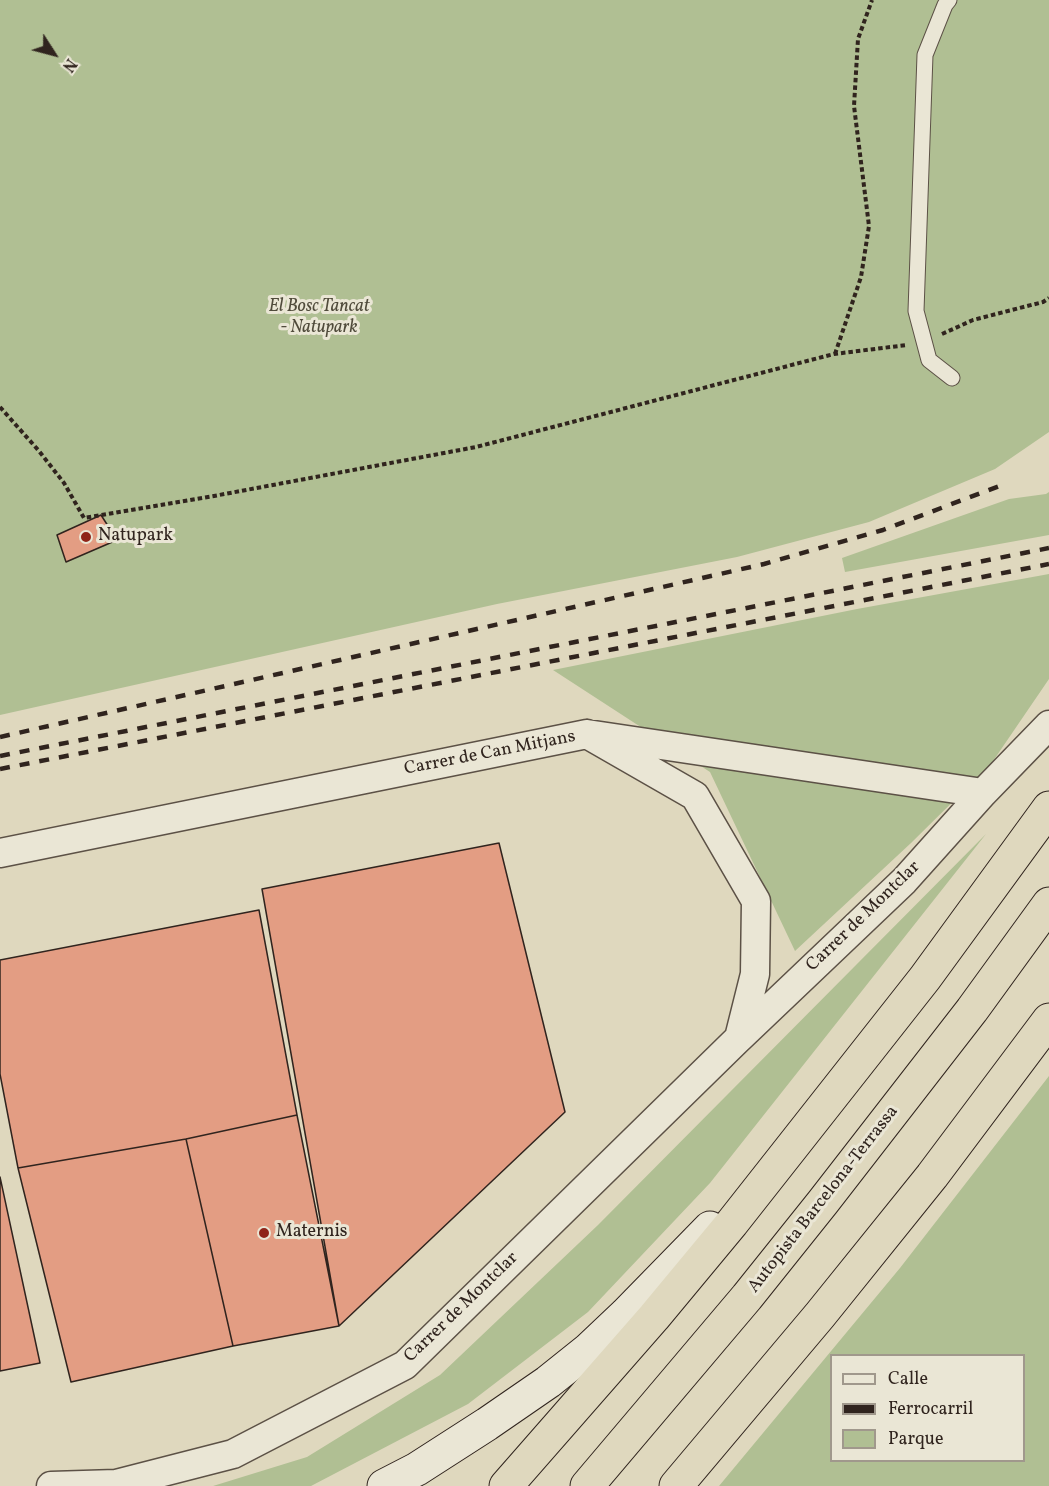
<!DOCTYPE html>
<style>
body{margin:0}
#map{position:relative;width:1049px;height:1486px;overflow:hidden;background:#dfd8be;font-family:Vollkorn,serif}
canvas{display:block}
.legend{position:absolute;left:830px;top:1354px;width:195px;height:108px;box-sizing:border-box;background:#eae6d5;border:2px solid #a0988c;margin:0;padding:8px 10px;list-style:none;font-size:18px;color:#30241e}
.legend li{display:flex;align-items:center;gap:12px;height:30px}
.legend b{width:30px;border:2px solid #a0988c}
.north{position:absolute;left:24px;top:24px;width:60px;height:60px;-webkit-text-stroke:4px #eae6d5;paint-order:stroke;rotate:126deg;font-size:16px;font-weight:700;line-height:24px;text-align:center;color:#30241e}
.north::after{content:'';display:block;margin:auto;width:21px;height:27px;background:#30241e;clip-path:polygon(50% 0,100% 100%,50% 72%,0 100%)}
</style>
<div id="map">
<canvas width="1049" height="1486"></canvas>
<ul class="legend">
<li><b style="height:8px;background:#eae6d5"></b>Calle</li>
<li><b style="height:8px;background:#30241e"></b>Ferrocarril</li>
<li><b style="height:16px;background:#b0bf93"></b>Parque</li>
</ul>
<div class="north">N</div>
</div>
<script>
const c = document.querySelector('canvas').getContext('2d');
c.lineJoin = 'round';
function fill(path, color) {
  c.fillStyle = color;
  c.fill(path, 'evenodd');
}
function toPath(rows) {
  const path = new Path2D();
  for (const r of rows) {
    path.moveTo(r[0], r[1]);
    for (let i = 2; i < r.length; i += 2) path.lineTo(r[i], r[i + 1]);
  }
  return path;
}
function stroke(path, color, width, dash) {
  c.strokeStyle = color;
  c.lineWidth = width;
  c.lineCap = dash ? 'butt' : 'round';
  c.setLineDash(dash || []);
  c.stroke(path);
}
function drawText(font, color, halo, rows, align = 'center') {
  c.font = font + ' Vollkorn,serif';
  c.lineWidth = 6;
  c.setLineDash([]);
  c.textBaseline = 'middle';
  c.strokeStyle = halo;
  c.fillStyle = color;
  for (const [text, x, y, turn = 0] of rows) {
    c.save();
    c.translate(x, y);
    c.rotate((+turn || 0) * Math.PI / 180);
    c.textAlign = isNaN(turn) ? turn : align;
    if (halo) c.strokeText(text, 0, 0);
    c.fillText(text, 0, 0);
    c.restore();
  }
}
fill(toPath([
 [0,0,1049,0,1049,432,995,469,869,522,737,557,497,604,0,715],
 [1049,492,1049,535,845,572,842,558,1009,499,1046,494],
 [1049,574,1049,679,991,764,911,843,795,951,710,772,553,670,857,609],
 [986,834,710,1183,588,1312,468,1404,311,1486,213,1486,307,1457,440,1375,598,1225],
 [1049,1076,1049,1486,719,1486,900,1268],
 [832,1356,1024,1356,1024,1460,832,1460]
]), '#b0bf93');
const building = toPath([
 [101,515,117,540,66,562,57,535,101,515],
 [499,843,565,1112,339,1326,262,889,499,843],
 [259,910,297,1115,186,1139,18,1168,0,1074,0,960,259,910],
 [297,1115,339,1326,233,1346,186,1139,297,1115],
 [186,1139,233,1346,71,1382,18,1168,186,1139],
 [0,1177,40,1363,0,1371,0,1177]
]);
fill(building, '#e39d83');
stroke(building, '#30241e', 1.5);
const service = toPath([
 [949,0,945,5,925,55,916,311,929,360,952,378]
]);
const minor = toPath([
 [0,853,587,734,983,793],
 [739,1038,904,881,983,793,1049,725],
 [51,1486,116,1484,233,1454,405,1365,739,1038,755,974,756,901,695,796,587,734]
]);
const secondary = toPath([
 [384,1486,417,1469,487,1424,548,1382,588,1350,626,1314,710,1228]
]);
const trunk = toPath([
 [506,1486,654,1317,732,1223,925,978,1049,808]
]);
const motorway = toPath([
 [587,1486,747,1297,823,1202,972,1010,1049,904],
 [676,1486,820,1315,932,1176,1049,1020]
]);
stroke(service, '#5c5146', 17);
stroke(minor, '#5c5146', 31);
stroke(secondary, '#30241e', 35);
stroke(trunk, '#30241e', 35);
stroke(motorway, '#30241e', 35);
stroke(toPath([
 [942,334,973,320,1043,302,1049,298],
 [835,354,861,277,869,226,854,106,858,39,872,0],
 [0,407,39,451,64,483,84,518,214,496,476,447,834,354,907,345]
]), '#30241e', 4, [4.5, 3]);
stroke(service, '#eae6d5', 15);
stroke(minor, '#eae6d5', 28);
stroke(secondary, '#eae6d5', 33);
stroke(trunk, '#dfd8be', 33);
stroke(motorway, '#dfd8be', 33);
stroke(toPath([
 [0,737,764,564,883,530,1002,485],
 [0,756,1049,548],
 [0,769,1049,564]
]), '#30241e', 4.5, [10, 10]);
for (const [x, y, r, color] of [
 [86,537,6,"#8f2418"],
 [264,1233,6,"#8f2418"]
]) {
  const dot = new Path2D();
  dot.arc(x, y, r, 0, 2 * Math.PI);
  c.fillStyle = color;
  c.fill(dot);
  stroke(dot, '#eae6d5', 2);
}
drawText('italic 18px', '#504b3b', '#eae6d5', [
 ["El Bosc Tancat",319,308],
 ["- Natupark",319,329]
]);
drawText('18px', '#30241e', '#eae6d5', [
 ["Natupark",98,537],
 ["Maternis",276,1233]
], 'left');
drawText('18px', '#30241e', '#eae6d5', [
 ["Carrer de Can Mitjans",490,754,-11],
 ["Carrer de Montclar",864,917,-44],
 ["Autopista Barcelona-Terrassa",824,1200,-52],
 ["Carrer de Montclar",462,1308,-44]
]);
</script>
